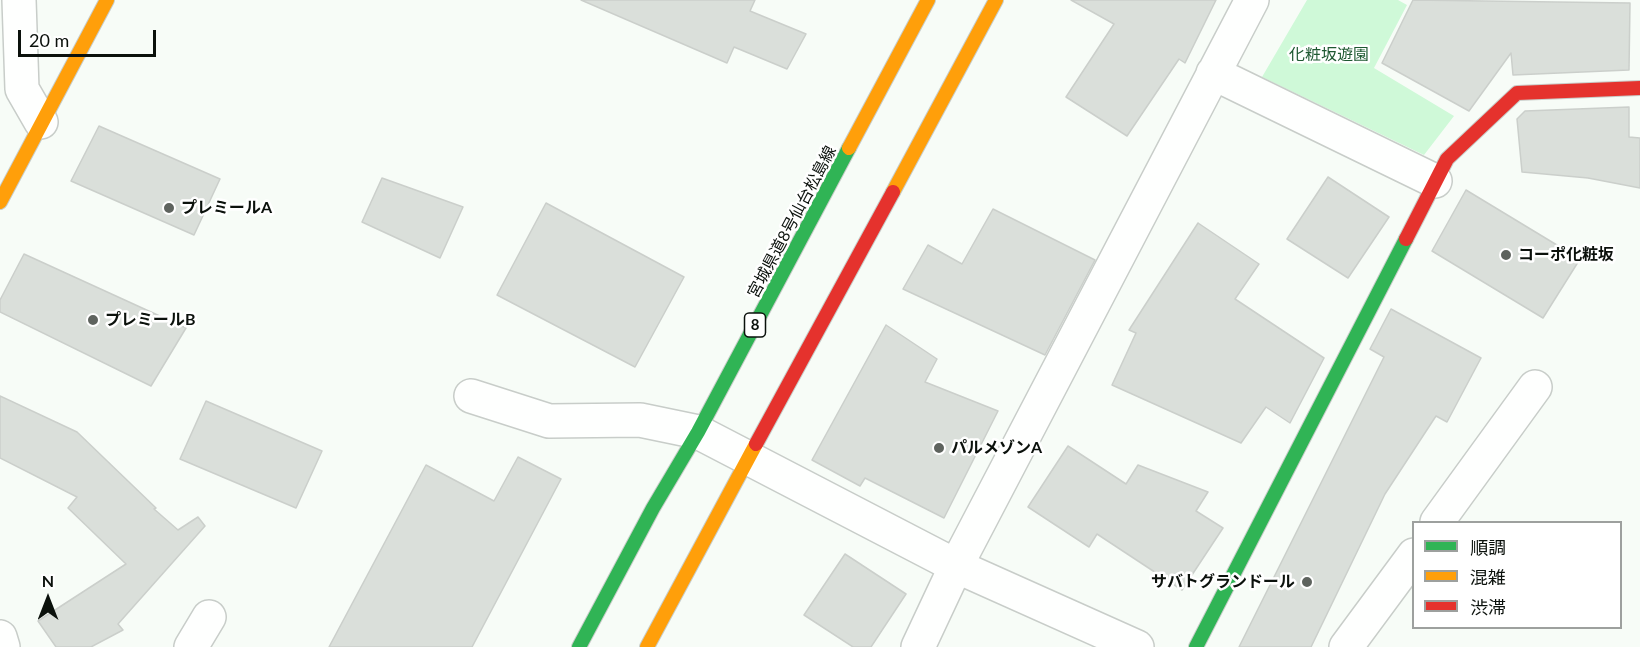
<!DOCTYPE html>
<meta charset="utf-8">
<style>
body{margin:0}
#map{position:relative;width:1640px;height:647px;overflow:hidden;background:#f7fcf7;font-family:Lato,"Noto Sans JP",sans-serif}
canvas{display:block}
.legend{position:absolute;left:1412px;top:521px;width:210px;height:108px;box-sizing:border-box;background:#fff;border:2px solid #9da09e;margin:0;padding:8px 10px;list-style:none;font-size:18px;color:#0b110c}
.legend li{display:flex;align-items:center;gap:12px;height:30px}
.legend b{width:30px;border:2px solid #9da09e}
.north{position:absolute;left:18px;top:569px;width:60px;height:60px;-webkit-text-stroke:4px #fff;paint-order:stroke;rotate:0deg;font-size:16px;font-weight:700;line-height:24px;text-align:center;color:#0b110c}
.north::after{content:'';display:block;margin:auto;width:21px;height:27px;background:#0b110c;clip-path:polygon(50% 0,100% 100%,50% 72%,0 100%)}
.scale{position:absolute;left:18px;top:30px;width:138px;height:27px;box-sizing:border-box;border:3px solid #0b110c;border-top:0;padding-left:8px;font-size:18px;line-height:21px;white-space:nowrap;color:#0b110c;-webkit-text-stroke:4px #fff;paint-order:stroke}
</style>
<div id="map">
<canvas width="1640" height="647"></canvas>
<ul class="legend">
<li><b style="height:8px;background:#30b455"></b>順調</li>
<li><b style="height:8px;background:#ff9f0a"></b>混雑</li>
<li><b style="height:8px;background:#e5322d"></b>渋滞</li>
</ul>
<div class="north">N</div>
<div class="scale">20 m</div>
</div>
<script>
const c = document.querySelector('canvas').getContext('2d');
c.lineJoin = 'round';
function fill(path, color) {
  c.fillStyle = color;
  c.fill(path, 'evenodd');
}
function toPath(rows) {
  const path = new Path2D();
  for (const r of rows) {
    path.moveTo(r[0], r[1]);
    for (let i = 2; i < r.length; i += 2) path.lineTo(r[i], r[i + 1]);
  }
  return path;
}
function stroke(path, color, width, dash) {
  c.strokeStyle = color;
  c.lineWidth = width;
  c.lineCap = dash ? 'butt' : 'round';
  c.setLineDash(dash || []);
  c.stroke(path);
}
function drawText(font, color, halo, rows, align = 'center') {
  c.font = font + ' Lato,"Noto Sans JP",sans-serif';
  c.lineWidth = 5;
  c.setLineDash([]);
  c.textBaseline = 'middle';
  c.strokeStyle = halo;
  c.fillStyle = color;
  for (const [text, x, y, turn = 0] of rows) {
    c.save();
    c.translate(x, y);
    c.rotate((+turn || 0) * Math.PI / 180);
    c.textAlign = isNaN(turn) ? turn : align;
    if (halo) c.strokeText(text, 0, 0);
    c.fillText(text, 0, 0);
    c.restore();
  }
}
fill(toPath([
 [1307,0,1398,0,1407,5,1374,68,1454,116,1424,155,1262,77]
]), '#cff9d8');
const building = toPath([
 [581,0,755,0,750,11,806,34,787,69,734,47,727,63,581,0],
 [1071,0,1216,0,1185,63,1179,59,1127,136,1066,97,1114,24,1071,0],
 [1413,0,1630,3,1629,70,1513,75,1511,53,1469,111,1382,63,1413,0],
 [1629,107,1629,137,1640,138,1640,188,1588,178,1522,172,1517,119,1525,111,1629,107],
 [99,126,220,179,194,235,71,181,99,126],
 [1328,177,1389,217,1348,278,1287,239,1328,177],
 [382,178,463,207,440,258,362,222,382,178],
 [1466,190,1580,259,1543,318,1432,251,1466,190],
 [546,203,684,277,635,367,497,295,546,203],
 [993,209,1095,260,1045,355,903,289,928,245,962,264,993,209],
 [1198,223,1259,264,1235,299,1324,358,1290,423,1266,407,1241,443,1112,385,1136,333,1129,330,1198,223],
 [24,254,186,328,151,386,0,312,0,300,24,254],
 [1391,309,1481,358,1447,422,1436,416,1385,494,1311,647,1239,647,1384,357,1370,349,1391,309],
 [886,325,937,359,925,382,998,411,944,518,865,478,860,486,812,460,886,325],
 [0,396,77,432,156,508,154,509,178,530,198,517,205,526,118,624,123,630,91,647,56,647,38,621,126,564,68,508,77,497,0,458,0,396],
 [206,401,322,451,296,508,180,459,206,401],
 [1068,446,1126,484,1138,465,1208,492,1196,511,1223,528,1182,590,1097,534,1089,547,1028,507,1068,446],
 [518,457,561,479,472,647,329,647,426,465,494,501,518,457],
 [845,554,906,594,871,647,853,647,804,615,845,554]
]);
fill(building, '#dadfda');
stroke(building, '#cbcfcb', 1.5);
const street = toPath([
 [19,0,22,89,41,122],
 [1213,73,1435,181],
 [471,396,549,421,640,420,698,432,956,566,1137,647],
 [1437,522,1535,387],
 [0,637,3,647],
 [191,647,209,617],
 [918,647,956,566,1252,0],
 [1346,647,1414,555]
]);
const fast = toPath([
 [579,647,653,508,698,432,849,148],
 [1196,647,1406,239]
]);
const slow = toPath([
 [849,148,928,0],
 [893,192,996,0],
 [0,202,107,0],
 [647,647,756,444]
]);
const jam = toPath([
 [1406,239,1447,159,1517,93,1640,88],
 [756,444,893,192]
]);
stroke(street, '#c8cdc9', 36);
stroke(fast, '#c8cdc9', 16);
stroke(slow, '#c8cdc9', 16);
stroke(jam, '#c8cdc9', 16);
stroke(street, '#fefffe', 33);
stroke(fast, '#30b455', 14);
stroke(slow, '#ff9f0a', 14);
stroke(jam, '#e5322d', 14);
for (const [x, y, r, color] of [
 [169,208,6,"#5e635e"],
 [1506,255,6,"#5e635e"],
 [93,320,6,"#5e635e"],
 [939,448,6,"#5e635e"],
 [1307,582,6,"#5e635e"]
]) {
  const dot = new Path2D();
  dot.arc(x, y, r, 0, 2 * Math.PI);
  c.fillStyle = color;
  c.fill(dot);
  stroke(dot, '#fff', 2);
}
for (const [x, y, w] of [
 [755,325,21]
]) {
  const box = new Path2D();
  box.roundRect(x - w / 2, y - 12, w, 24, 4.5);
  c.fillStyle = '#fff';
  c.fill(box);
  stroke(box, '#0b110c', 1.5);
}
drawText('bold 15px', '#0b110c', null, [
 ["8",755,325]
]);
drawText('16px', '#1e5831', '#fff', [
 ["化粧坂遊園",1329,55]
]);
drawText('bold 16px', '#0b110c', '#fff', [
 ["プレミールA",181,208],
 ["コーポ化粧坂",1518,255],
 ["プレミールB",105,320],
 ["パルメゾンA",951,448],
 ["サバトグランドール",1295,582,"right"]
], 'left');
drawText('16px', '#0b110c', '#fff', [
 ["宮城県道8号仙台松島線",792,222,-62]
]);
</script>
